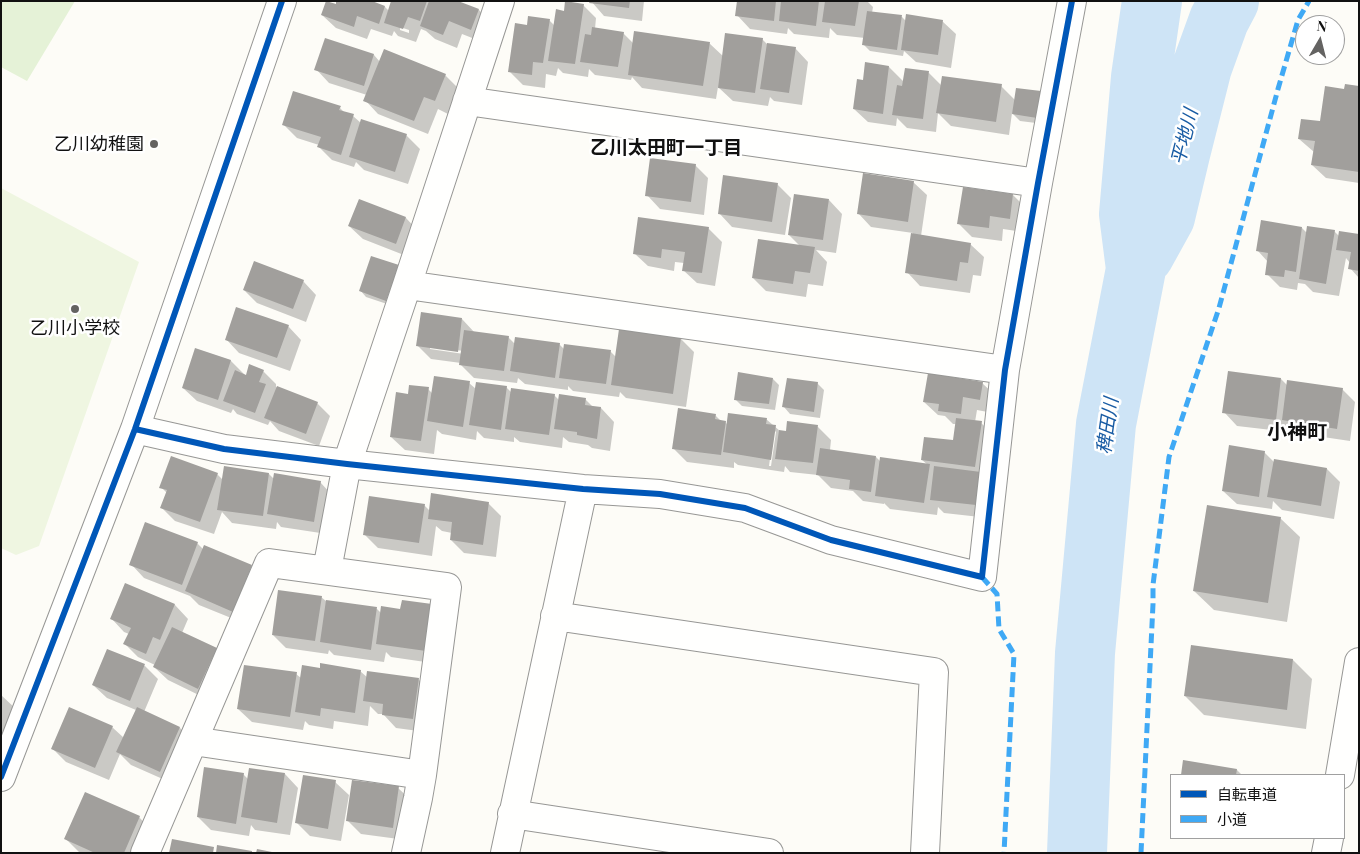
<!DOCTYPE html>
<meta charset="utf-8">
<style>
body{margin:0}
#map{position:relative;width:1360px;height:854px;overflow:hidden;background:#fdfcf7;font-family:"Playfair Display","Noto Sans JP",serif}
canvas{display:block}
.frame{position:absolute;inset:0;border:2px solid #111;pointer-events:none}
.legend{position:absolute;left:1170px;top:774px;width:175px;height:65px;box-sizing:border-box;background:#fff;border:1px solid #a0a0a0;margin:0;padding:6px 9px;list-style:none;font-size:15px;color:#111}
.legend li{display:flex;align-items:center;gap:10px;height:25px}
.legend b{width:25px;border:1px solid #a0a0a0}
.north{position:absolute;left:1295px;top:15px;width:50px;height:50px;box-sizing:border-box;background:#fff;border:1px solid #a0a0a0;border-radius:50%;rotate:8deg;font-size:14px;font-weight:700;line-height:20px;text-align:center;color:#111}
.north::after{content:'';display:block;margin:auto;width:18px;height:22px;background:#646362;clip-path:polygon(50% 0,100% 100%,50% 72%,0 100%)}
</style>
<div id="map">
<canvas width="1360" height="854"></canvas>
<div class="frame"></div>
<ul class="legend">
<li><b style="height:6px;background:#0057b8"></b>自転車道</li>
<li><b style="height:6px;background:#3fa9f5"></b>小道</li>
</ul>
<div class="north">N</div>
</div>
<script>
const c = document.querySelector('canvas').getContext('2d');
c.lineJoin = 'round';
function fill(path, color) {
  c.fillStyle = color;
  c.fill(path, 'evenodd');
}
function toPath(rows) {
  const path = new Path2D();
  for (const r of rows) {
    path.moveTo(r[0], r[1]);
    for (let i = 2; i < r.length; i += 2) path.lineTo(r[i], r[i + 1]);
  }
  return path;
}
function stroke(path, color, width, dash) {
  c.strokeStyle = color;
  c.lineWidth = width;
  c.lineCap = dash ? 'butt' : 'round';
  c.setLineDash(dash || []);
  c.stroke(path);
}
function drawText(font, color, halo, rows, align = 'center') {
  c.font = font + ' "Playfair Display","Noto Sans JP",serif';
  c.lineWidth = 5;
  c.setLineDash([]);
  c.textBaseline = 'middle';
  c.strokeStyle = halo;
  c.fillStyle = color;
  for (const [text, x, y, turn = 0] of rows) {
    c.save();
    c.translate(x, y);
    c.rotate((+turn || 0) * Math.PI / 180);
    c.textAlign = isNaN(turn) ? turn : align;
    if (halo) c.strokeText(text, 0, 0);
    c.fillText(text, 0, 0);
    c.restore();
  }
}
fill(toPath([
 [1,1,75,1,27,81,1,67]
]), '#e5f2d7');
fill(toPath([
 [1,188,139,262,39,546,16,555,1,548]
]), '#eff6e1');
fill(toPath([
 [393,1,455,1,479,10,492,24,485,43,462,34,457,48,435,39,426,31,421,29,416,42,398,36,394,31,392,36,371,29,367,39,336,28,322,15,336,5,385,7,389,11],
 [400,27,409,30,409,33,400,30],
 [591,1,644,1,642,21,604,16],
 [739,1,867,1,873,7,872,13,902,17,907,22,942,21,956,34,951,68,916,62,904,51,903,56,870,51,864,45,865,38,837,35,830,28,829,38,794,34,788,28,787,34,750,29,737,15],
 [583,5,596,18,595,29,623,33,634,44,709,43,724,57,762,39,767,44,795,48,808,62,802,105,774,101,770,97,768,106,733,101,718,87,716,99,642,88,632,77,631,80,595,75,589,69,588,77,563,73,558,68,556,76,546,74,545,88,523,85,509,71,528,26,549,20,555,26,565,12],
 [374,55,380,62,445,75,458,88,448,114,438,109,428,134,378,114,365,100,367,95,329,83,316,69],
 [866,64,889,67,904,82,929,73,942,86,1001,86,1015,100,1041,92,1047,99,1044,124,1020,121,1012,113,1009,135,951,126,938,113,936,132,907,128,897,118,896,126,868,122,854,109,864,81],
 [1359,88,1359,183,1326,178,1312,165,1314,152,1299,139,1321,123],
 [340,108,345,113,353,116,361,123,406,135,420,149,408,184,364,170,356,162,354,167,332,160,319,147,319,145,297,138,284,125],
 [695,165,708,178,704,215,660,209,647,195],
 [913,182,927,195,921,236,970,244,984,257,981,276,973,275,970,293,920,286,907,272,913,233,871,227,858,213],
 [777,184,791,198,785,235,732,227,719,213],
 [1013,195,1026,208,1023,232,1003,229,1002,241,972,237,959,224],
 [359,200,406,218,419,232,409,257,363,239,349,226],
 [829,200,842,214,836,253,816,250,827,262,823,286,808,284,806,297,766,291,753,278,800,246,789,235],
 [708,228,722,242,715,286,697,283,683,270,684,263,675,262,674,271,648,266,634,253],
 [1302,228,1307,233,1334,231,1339,236,1359,235,1359,278,1350,268,1350,263,1346,258,1339,296,1313,292,1305,284,1298,283,1297,290,1280,287,1267,274,1268,262,1258,251],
 [398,267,404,273,393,306,366,297,360,290],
 [303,281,316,295,306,322,257,303,244,290],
 [462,319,475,333,508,337,515,344,559,344,564,349,610,351,616,357,681,339,694,352,686,407,626,398,620,392,619,397,573,391,568,386,568,390,525,384,518,378,517,383,474,378,460,364,461,363,431,359,417,345],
 [430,347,464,351,464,354,430,349],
 [288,326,301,340,290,371,239,353,226,339],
 [196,350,231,361,246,376,263,371,276,384,276,387,317,403,330,416,319,446,279,431,270,421,268,425,237,414,233,409,231,413,197,401,183,388],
 [773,379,779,385,775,410,742,406,735,399],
 [1281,379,1288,386,1342,389,1355,402,1350,441,1296,433,1290,427,1289,432,1237,426,1224,412],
 [469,383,476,389,506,387,511,392,554,395,560,401,585,399,593,407,601,408,614,422,610,451,592,448,588,445,569,442,563,437,562,448,520,442,514,437,514,442,484,438,477,431,476,440,442,434,437,430,434,454,405,450,391,437,409,395,428,389,433,394],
 [817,383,824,390,820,418,790,414,784,407],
 [982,383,996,396,993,413,977,410,975,422,981,423,995,436,989,518,944,513,938,507,937,515,890,509,884,503,884,504,863,501,853,491,831,488,818,475,790,472,785,466,784,472,738,465,734,462,734,468,687,462,673,448,715,415,722,422,725,422,728,425,766,419,780,431,788,432,818,427,831,440,830,450,876,457,881,462,928,465,922,460,954,442,957,424,953,424,945,416,938,415,924,402],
 [774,430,776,432,771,466,769,466],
 [1264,452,1274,462,1327,469,1340,482,1334,519,1282,510,1273,501,1272,509,1237,504,1223,491],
 [217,474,223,480,269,474,274,479,320,482,333,496,327,534,281,527,277,522,276,529,232,523,222,512,214,534,175,521,162,508,167,493,161,487],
 [488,503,501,516,496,557,464,553,451,540,452,533,442,531,436,526,432,556,378,548,365,535,424,505,430,511],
 [1280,518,1300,537,1287,622,1214,610,1194,591],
 [197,543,203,549,251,566,264,579,246,624,199,605,190,596,144,578,131,564],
 [126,584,175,605,188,619,182,633,217,649,230,663,211,701,168,680,154,667,155,665,138,657,125,644,129,634,124,632,111,618],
 [321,597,326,601,377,609,381,613,401,610,439,664,391,657,386,652,384,662,334,655,329,650,328,654,286,648,273,635],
 [1192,646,1293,660,1312,679,1306,729,1204,715,1185,696],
 [107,651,145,666,158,679,144,712,180,728,193,741,174,784,131,765,120,754,109,780,66,762,53,749,112,727,124,738,136,710,107,698,93,685],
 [321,669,360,671,368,678,418,679,431,693,426,732,396,728,383,714,378,714,370,706,368,726,334,721,333,729,309,725,305,721,303,730,252,722,238,709,296,674,301,678],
 [1,695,15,708,1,736],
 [1184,762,1237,770,1242,775,1182,775],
 [243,774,248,779,285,774,298,788,290,835,255,830,251,825,249,836,211,830,198,817],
 [335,782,349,795,341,841,310,836,297,823],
 [398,788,412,801,406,840,361,834,348,821],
 [139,817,152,831,143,853,80,853,66,839]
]), '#0003');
stroke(toPath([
 [1144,255,1165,217,1180,154,1202,67,1219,20,1229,1],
 [1077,853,1085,653,1106,424,1136,269,1129,214,1141,77,1152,1]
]), '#cee4f6', 60);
fill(toPath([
 [326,1,336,4,336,1,372,1,385,6,379,24,357,16,354,27,321,15],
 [391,1,427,1,420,21,408,17,403,29,384,23],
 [429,1,458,1,479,9,471,30,449,21,443,35,420,26],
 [565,1,584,4,575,64,548,61,556,9,564,11],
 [590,1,630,1,629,8,589,3],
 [737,1,776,1,774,21,735,16],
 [781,1,819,1,816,26,779,21],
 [825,1,859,1,855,26,822,22],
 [867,11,902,15,897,50,862,45],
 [906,14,943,20,938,55,901,50],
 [528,16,550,19,543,63,533,62,532,75,508,72,515,23,527,25],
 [592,27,624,32,618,67,580,62,585,34,591,35],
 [634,31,710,42,703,86,628,75],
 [725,33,763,38,755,93,718,88],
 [325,38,374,54,364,86,314,70],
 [767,43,796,47,789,93,760,89],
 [384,49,446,74,435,101,424,97,414,121,363,101],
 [865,62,889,66,883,114,853,109,857,79,863,80],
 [905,68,929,71,923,119,892,115,897,85,902,86],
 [942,76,1002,84,996,122,936,113],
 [1345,84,1359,86,1359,172,1311,165,1315,141,1298,139,1301,119,1320,121,1325,86,1344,89],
 [1016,88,1041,91,1037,118,1012,114],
 [293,91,341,106,339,110,354,114,341,155,317,147,321,137,282,125],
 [361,119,407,134,395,172,349,157],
 [650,158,696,164,691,202,645,196],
 [863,173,914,181,908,222,857,214],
 [723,175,778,183,772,222,718,214],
 [963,187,1013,194,1010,219,990,216,989,228,957,224],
 [794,194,829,199,823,240,788,235],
 [359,199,406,217,396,244,348,226],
 [638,217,709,227,702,273,682,271,685,252,662,249,661,258,633,254],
 [1261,220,1302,227,1296,272,1285,270,1284,277,1265,275,1268,253,1256,251],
 [1307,226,1335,230,1326,284,1299,279],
 [1339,231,1359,234,1359,271,1348,269,1351,252,1336,250],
 [911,233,971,243,968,263,960,262,957,281,905,273],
 [758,239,815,247,810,273,795,271,793,284,752,278],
 [371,256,399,265,386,301,359,291],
 [254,261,304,280,293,309,243,290],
 [236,307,289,325,277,358,225,340],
 [421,312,462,318,458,352,416,346],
 [619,329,681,338,673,394,611,385],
 [464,330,509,336,504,371,459,365],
 [515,337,560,343,555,378,510,371],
 [564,344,611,350,606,384,559,378],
 [195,348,231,360,218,400,182,388],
 [249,364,264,370,259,382,266,384,255,413,223,401,235,370,246,375],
 [1228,371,1281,378,1276,420,1222,413],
 [738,372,773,378,769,404,734,400],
 [928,373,983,382,980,400,963,397,961,414,938,411,939,404,923,402],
 [434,376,470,381,463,427,427,421],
 [787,378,818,382,814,412,782,407],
 [1287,380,1343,388,1337,429,1282,420],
 [476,382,507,386,501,430,469,425],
 [409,385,429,387,421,441,390,437,396,392,408,394],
 [277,386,318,402,306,434,264,418],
 [511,388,555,394,549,435,505,429],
 [559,394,586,398,585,405,601,407,597,439,577,435,577,432,554,429],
 [678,408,716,414,715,419,726,421,721,455,672,449],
 [728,413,767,418,766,424,776,425,771,460,723,452],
 [956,418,982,421,975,467,921,460,924,437,953,440],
 [787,421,818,425,813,463,775,459,779,430,786,431],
 [1229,445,1265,451,1259,497,1222,491],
 [820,448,876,456,871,492,849,489,850,480,816,475],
 [171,456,218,473,200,522,160,508,167,490,159,488],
 [880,457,930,464,924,503,875,496],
 [1274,459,1327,468,1321,506,1267,497],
 [224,466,269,473,263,516,217,510],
 [934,466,981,472,976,505,930,500],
 [274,473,321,481,314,522,267,514],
 [431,493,489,502,483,545,450,540,452,522,428,519],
 [369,496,425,504,419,543,363,535],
 [1207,505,1281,517,1268,603,1193,591],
 [145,522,198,542,182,585,129,565],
 [204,545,252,565,233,612,185,591],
 [125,583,175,604,160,640,153,637,146,654,123,644,131,628,110,619],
 [278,590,322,596,315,641,272,635],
 [326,600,377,607,371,650,320,642],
 [402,600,432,604,426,651,376,644,381,606,400,609],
 [172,627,217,648,198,689,153,667],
 [1191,645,1293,659,1287,710,1184,696],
 [107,649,145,664,130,701,92,685],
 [320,663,361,670,355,713,321,708,320,716,295,712,302,665,320,668],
 [244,665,297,672,290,717,237,709],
 [367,671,419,678,413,719,382,715,383,704,363,701],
 [69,707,113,726,95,768,51,749],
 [137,707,180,727,160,772,116,752],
 [1183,760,1237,769,1236,775,1181,775],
 [204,767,244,773,236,824,197,817],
 [249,768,285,773,277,823,241,817],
 [303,775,336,780,328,829,295,823],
 [352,780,399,786,393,828,346,821],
 [85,792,140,816,124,853,95,853,64,839],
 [172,839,214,847,213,853,169,853],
 [217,845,252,851,252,853,216,853],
 [257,849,272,852,272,853,256,853]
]), '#a19f9c');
const minor = toPath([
 [467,101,1038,183],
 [407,285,1005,370],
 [135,429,224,449,347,464,583,489,660,494,745,508,831,540,982,577,1005,370,1038,183,1072,1],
 [327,570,347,464,407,285,500,1],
 [555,616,934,672,925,853],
 [193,741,422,775],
 [1340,775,1359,662],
 [1,777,135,429,282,1],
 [512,814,769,853],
 [145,853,269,563,447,587,422,775,418,798,406,853],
 [505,853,583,489],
 [1326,853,1329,838]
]);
stroke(minor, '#979795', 30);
stroke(minor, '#fffffe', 28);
stroke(toPath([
 [982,577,997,594,999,629,1014,654,1004,853],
 [1141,853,1153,604,1153,585,1169,457,1219,308,1278,89,1298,20,1309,1]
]), '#3fa9f5', 5, [10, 5]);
stroke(toPath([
 [135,429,224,449,347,464,583,489,660,494,745,508,831,540,982,577,1005,370,1038,183,1072,1],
 [1,777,135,429,282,1]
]), '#0057b8', 6);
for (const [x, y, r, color] of [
 [154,144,5,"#646362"],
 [75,309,5,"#646362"]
]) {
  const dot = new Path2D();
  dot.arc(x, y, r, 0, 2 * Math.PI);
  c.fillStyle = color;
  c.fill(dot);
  stroke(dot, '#fff', 2);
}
drawText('18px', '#111', '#fff', [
 ["乙川幼稚園",144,144],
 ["乙川小学校",75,328,"center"]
], 'right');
drawText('italic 19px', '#195ca4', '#fff', [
 ["平地川",1185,137,-76],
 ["稗田川",1108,426,-82]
]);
drawText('bold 19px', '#111', '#fff', [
 ["乙川太田町一丁目",666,148]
]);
drawText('bold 20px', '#111', '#fff', [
 ["小神町",1297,433]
]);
</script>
